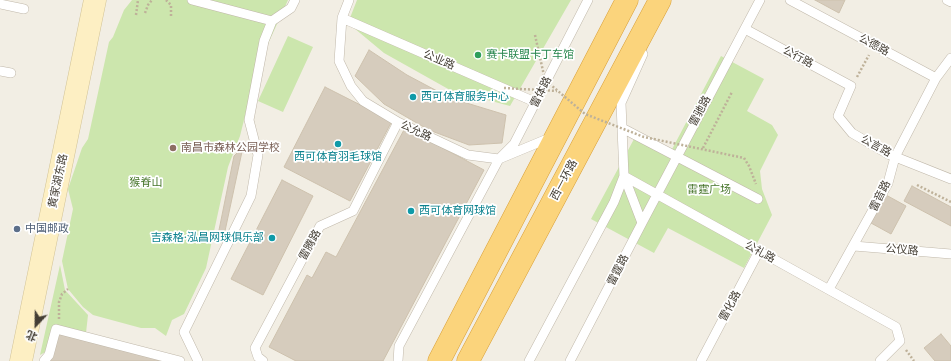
<!DOCTYPE html>
<meta charset="utf-8">
<style>
body{margin:0}
#map{position:relative;width:951px;height:361px;overflow:hidden;background:#f2eee4;font-family:Inter,"Noto Sans SC",sans-serif}
canvas{display:block}
.north{position:absolute;left:16px;top:305px;width:40px;height:40px;-webkit-text-stroke:3px #fff;paint-order:stroke;rotate:202deg;font-size:11px;font-weight:700;line-height:16px;text-align:center;color:#443e34}
.north::after{content:'';display:block;margin:auto;width:14px;height:18px;background:#443e34;clip-path:polygon(50% 0,100% 100%,50% 72%,0 100%)}
</style>
<div id="map">
<canvas width="951" height="361"></canvas>
<div class="north">北</div>
</div>
<script>
const c = document.querySelector('canvas').getContext('2d');
c.lineJoin = 'round';
function fill(path, color) {
  c.fillStyle = color;
  c.fill(path, 'evenodd');
}
function toPath(rows) {
  const path = new Path2D();
  for (const r of rows) {
    path.moveTo(r[0], r[1]);
    for (let i = 2; i < r.length; i += 2) path.lineTo(r[i], r[i + 1]);
  }
  return path;
}
function stroke(path, color, width, dash) {
  c.strokeStyle = color;
  c.lineWidth = width;
  c.lineCap = dash ? 'butt' : 'round';
  c.setLineDash(dash || []);
  c.stroke(path);
}
function drawText(font, color, halo, rows, align = 'center') {
  c.font = font + ' Inter,"Noto Sans SC",sans-serif';
  c.lineWidth = 3.5;
  c.setLineDash([]);
  c.textBaseline = 'middle';
  c.strokeStyle = halo;
  c.fillStyle = color;
  for (const [text, x, y, turn = 0] of rows) {
    c.save();
    c.translate(x, y);
    c.rotate((+turn || 0) * Math.PI / 180);
    c.textAlign = isNaN(turn) ? turn : align;
    if (halo) c.strokeText(text, 0, 0);
    c.fillText(text, 0, 0);
    c.restore();
  }
}
fill(toPath([
 [132,0,288,0,257,68,240,136,228,167,206,268,184,314,172,320,166,336,155,328,141,328,93,315,83,307,68,289,62,261,73,209,68,189,82,148,88,139,109,42,113,37,124,10],
 [357,0,571,0,510,106,450,90,384,53,348,23],
 [288,36,313,47,283,112,258,101],
 [721,56,764,79,747,111,772,125,778,135,760,171,762,189,772,215,744,268,668,228,654,253,591,219,634,139,668,157],
 [60,265,65,290,88,315,86,333,54,325,47,351,40,355]
]), '#cce6ad');
const building = toPath([
 [815,0,845,0,839,13,815,0],
 [369,50,407,75,439,92,460,101,506,115,502,143,469,145,429,130,384,104,355,76,369,50],
 [325,87,392,121,350,201,284,167,325,87],
 [405,128,484,170,383,361,296,361,269,347,307,275,312,278,326,252,336,257,405,128],
 [243,147,225,231,218,235,234,156,243,147],
 [282,180,313,196,263,295,231,279,282,180],
 [912,186,951,207,951,226,904,201,912,186],
 [886,195,906,206,891,234,871,223,886,195],
 [57,332,174,361,49,361,57,332],
 [941,334,951,346,951,361,935,361,924,348,941,334]
]);
fill(building, '#d6ccbd');
stroke(building, '#cdc1ad', 1);
const service = toPath([
 [192,0,272,21],
 [349,0,342,18,339,61,351,86,363,101,398,122,468,155,499,159,552,137],
 [790,0,936,78,951,58],
 [947,0,951,2],
 [0,4,24,9],
 [342,18,535,102],
 [745,29,851,86,838,116,852,133,888,154,951,179],
 [0,71,11,73],
 [622,128,758,199],
 [624,176,896,327,900,341,880,361],
 [642,223,760,0],
 [854,246,951,254],
 [829,289,888,183,895,157,936,78],
 [44,361,49,355,56,329,180,361],
 [198,361,184,332,251,196,258,155,249,120,264,41,272,21,291,8,295,0],
 [263,361,258,357,255,348,320,226,353,211,398,122],
 [398,361,399,346,499,159,514,144,588,0],
 [529,361,614,202,624,176,621,103,643,54],
 [570,361,642,223,624,176],
 [701,361,759,251]
]);
const secondary = toPath([
 [21,361,95,0]
]);
const trunk = toPath([
 [439,361,627,0],
 [468,361,660,0]
]);
stroke(service, '#c0b8aa', 10);
stroke(secondary, '#d1c295', 23);
stroke(trunk, '#d99f36', 23);
stroke(toPath([
 [166,0,171,5,171,16],
 [145,13,148,5,152,0],
 [136,15,138,0],
 [857,77,869,55],
 [703,148,732,92],
 [744,158,749,166,756,184],
 [917,185,951,202],
 [59,319,59,302,62,294,68,289],
 [906,350,914,361]
]), '#beb199', 2.5, [2, 2]);
stroke(service, '#fff', 9);
stroke(secondary, '#fdefc3', 22);
stroke(trunk, '#fbd47c', 22);
stroke(toPath([
 [535,35,545,80,585,114,644,137,744,158],
 [504,88,557,91]
]), '#beb199', 2.5, [2, 2]);
for (const [x, y, r, color] of [
 [478,55,4,"#2e9e5b"],
 [413,97,4,"#0f9aa8"],
 [338,144,4,"#0f9aa8"],
 [173,148,4,"#8d6e63"],
 [411,211,4,"#0f9aa8"],
 [17,229,4,"#5c6f8a"],
 [272,238,4,"#0f9aa8"]
]) {
  const dot = new Path2D();
  dot.arc(x, y, r, 0, 2 * Math.PI);
  c.fillStyle = color;
  c.fill(dot);
  stroke(dot, '#fff', 1.5);
}
drawText('11px', '#443e34', '#fff', [
 ["公德路",874,45,28],
 ["公行路",798,57,28],
 ["公业路",439,60,23],
 ["雷体路",541,92,-63],
 ["雷驰路",700,111,-62],
 ["公允路",416,131,25],
 ["公言路",876,146,29],
 ["西一环路",564,180,-62],
 ["黄家湖东路",58,181,-78],
 ["雷音路",880,196,-64],
 ["雷腾路",310,245,-61],
 ["公仪路",902,250,5],
 ["公礼路",760,252,29],
 ["雷霆路",618,270,-63],
 ["雷化路",730,306,-62]
]);
drawText('11px', '#27864d', '#fff', [
 ["赛卡联盟卡丁车馆",486,55]
], 'left');
drawText('11px', '#0d838f', '#fff', [
 ["西可体育服务中心",421,97],
 ["西可体育羽毛球馆",338,157,"center"],
 ["西可体育网球馆",419,211],
 ["吉森格·泓昌网球俱乐部",264,238,"right"]
], 'left');
drawText('11px', '#785e54', '#fff', [
 ["南昌市森林公园学校",181,148]
], 'left');
drawText('11px', '#457429', '#fff', [
 ["猴脊山",146,183],
 ["雷霆广场",709,190]
]);
drawText('11px', '#4e5e75', '#fff', [
 ["中国邮政",25,229]
], 'left');
</script>
